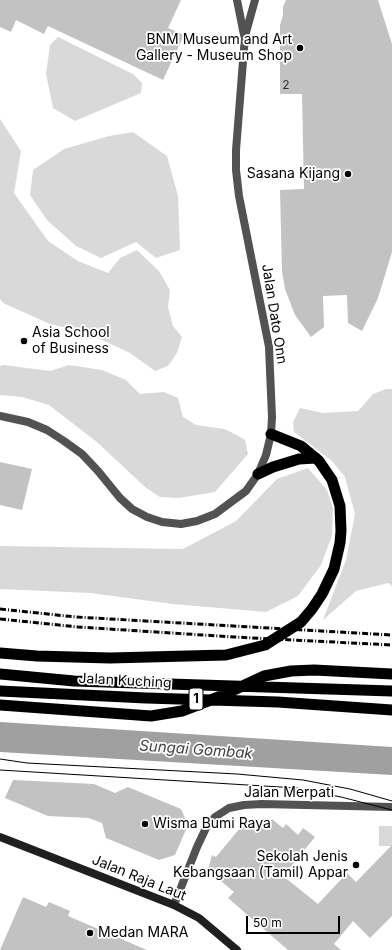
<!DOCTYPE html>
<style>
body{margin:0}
#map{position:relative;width:392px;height:950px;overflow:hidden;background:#fff;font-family:Inter,sans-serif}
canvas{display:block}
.scale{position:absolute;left:246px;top:916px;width:94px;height:18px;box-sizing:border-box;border:2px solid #000;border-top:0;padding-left:5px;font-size:12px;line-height:14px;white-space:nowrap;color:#000;-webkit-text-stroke:3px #fff;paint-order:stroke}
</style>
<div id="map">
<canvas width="392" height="950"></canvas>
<div class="scale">50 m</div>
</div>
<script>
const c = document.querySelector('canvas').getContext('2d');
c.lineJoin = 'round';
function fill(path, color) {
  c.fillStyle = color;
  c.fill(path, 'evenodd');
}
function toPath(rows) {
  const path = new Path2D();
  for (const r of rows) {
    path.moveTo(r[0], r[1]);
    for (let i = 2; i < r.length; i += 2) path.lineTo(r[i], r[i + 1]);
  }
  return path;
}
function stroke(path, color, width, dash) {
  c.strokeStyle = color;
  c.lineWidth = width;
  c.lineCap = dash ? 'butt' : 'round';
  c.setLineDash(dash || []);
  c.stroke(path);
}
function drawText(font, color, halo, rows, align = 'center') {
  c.font = font + ' Inter,sans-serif';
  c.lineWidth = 3.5;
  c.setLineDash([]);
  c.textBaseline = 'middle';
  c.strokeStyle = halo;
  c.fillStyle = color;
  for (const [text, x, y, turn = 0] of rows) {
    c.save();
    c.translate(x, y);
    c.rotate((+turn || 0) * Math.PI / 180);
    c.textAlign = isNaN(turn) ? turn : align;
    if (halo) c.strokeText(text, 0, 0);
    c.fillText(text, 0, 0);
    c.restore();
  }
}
fill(toPath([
 [58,37,133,74,142,83,141,93,75,121,53,108,46,74,50,45],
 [0,119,21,151,14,193,48,241,78,261,108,273,120,258,137,250,159,271,170,290,168,307,173,326,182,337,177,353,168,366,155,371,130,353,85,332,50,324,3,303,0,299],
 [133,132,167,156,178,196,180,250,156,258,136,242,101,258,76,246,47,220,30,195,33,170,64,149,109,136],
 [4,365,50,371,69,365,102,370,126,380,140,394,164,392,178,398,183,417,196,425,224,429,235,434,245,440,248,454,215,492,179,498,160,497,145,487,98,443,49,405,22,397,0,395,0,366],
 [386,389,392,389,392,586,388,583,356,591,323,620,346,560,355,514,345,477,332,461,294,432,293,422,300,408,323,413,358,411,373,394],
 [308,468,327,490,333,508,332,536,321,565,298,596,266,612,173,604,90,593,0,589,0,546,183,549,236,521,277,479],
 [379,826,392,826,392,847,391,846,379,846]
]), '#d9d9d9');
fill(toPath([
 [0,722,392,747,392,775,0,752]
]), '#a0a0a0');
fill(toPath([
 [0,0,181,0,168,28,184,35,163,80,48,26,44,34,16,20,11,32,0,27],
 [286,0,378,0,392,44,392,252,378,298,362,331,348,323,347,295,323,296,324,327,311,337,295,315,285,289,282,271,280,190,304,189,302,94,280,94,280,25,283,15,283,7],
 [0,462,32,469,22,510,0,505],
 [13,780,94,784,115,793,128,787,181,809,188,825,175,855,159,860,106,838,102,823,89,818,48,816,5,798],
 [272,819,283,828,286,824,298,835,303,828,315,837,283,876,318,904,347,873,356,882,392,845,392,916,370,938,353,921,334,944,341,950,288,950,228,898,234,892,208,870,212,855,216,857,245,822,269,821],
 [23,897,46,907,49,902,70,911,68,916,147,950,0,950]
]), '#c2c2c2');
stroke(toPath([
 [174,905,197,847,206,828,215,817,229,808,244,805,262,804,392,807]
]), '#525252', 8);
stroke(toPath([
 [237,0,244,35],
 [0,416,28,422,47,430,64,441,82,454,98,471,120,498,132,509,147,517,162,522,181,524,197,521,215,514,246,491,258,474,266,455,271,434,272,417,269,347,239,196,236,170,236,150,245,36,255,0]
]), '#525252', 8);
stroke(toPath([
 [0,837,174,905,199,918,237,950]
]), '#1f1f1f', 8);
stroke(toPath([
 [258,474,273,467,299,459,316,458],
 [0,653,37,656,110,658,226,655,265,645,301,622,312,609,322,594,334,569,340,543,341,531,340,506,332,480,319,461,301,446,271,434],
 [0,674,74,681,392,691],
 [0,691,146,698,278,702,392,710],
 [0,705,151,716,182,711,221,696,264,676,291,671,314,670,392,674]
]), '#000', 11);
stroke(toPath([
 [0,759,27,763,237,774,303,780,350,789,392,801],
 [0,770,297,788,341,797,392,810]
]), '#000', 1);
stroke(toPath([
 [0,609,76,617,392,635],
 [0,619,78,627,234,637,392,645]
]), '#000', 3, [6, 2, 1, 2]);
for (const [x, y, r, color] of [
 [300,48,4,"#000"],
 [348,174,4,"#000"],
 [24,341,4,"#000"],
 [145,824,4,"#000"],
 [356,865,4,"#000"],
 [90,933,4,"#000"]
]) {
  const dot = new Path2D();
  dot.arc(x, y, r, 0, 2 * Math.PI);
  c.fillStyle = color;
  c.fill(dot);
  stroke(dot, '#fff', 1.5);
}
drawText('12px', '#303030', null, [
 ["2",286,85]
]);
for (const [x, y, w] of [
 [196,699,14]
]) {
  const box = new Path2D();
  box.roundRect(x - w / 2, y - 11, w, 22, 3);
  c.fillStyle = '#fff';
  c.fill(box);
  stroke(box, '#000', 1);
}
drawText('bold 13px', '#000', null, [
 ["1",196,699]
]);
drawText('14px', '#000', '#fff', [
 ["BNM Museum and Art",292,40],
 ["Gallery - Museum Shop",292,56],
 ["Sasana Kijang",340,174],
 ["Asia School",32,333,"left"],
 ["of Business",32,349,"left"],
 ["Wisma Bumi Raya",153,824,"left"],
 ["Sekolah Jenis",348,857],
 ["Kebangsaan (Tamil) Appar",348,873],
 ["Medan MARA",98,933,"left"]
], 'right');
drawText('14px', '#000', '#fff', [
 ["Jalan Dato Onn",274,314,81],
 ["Jalan Kuching",125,681,3],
 ["Jalan Merpati",289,793],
 ["Jalan Raja Laut",139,878,22]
]);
drawText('italic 15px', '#414141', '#fff', [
 ["Sungai Gombak",196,750,4]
]);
</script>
